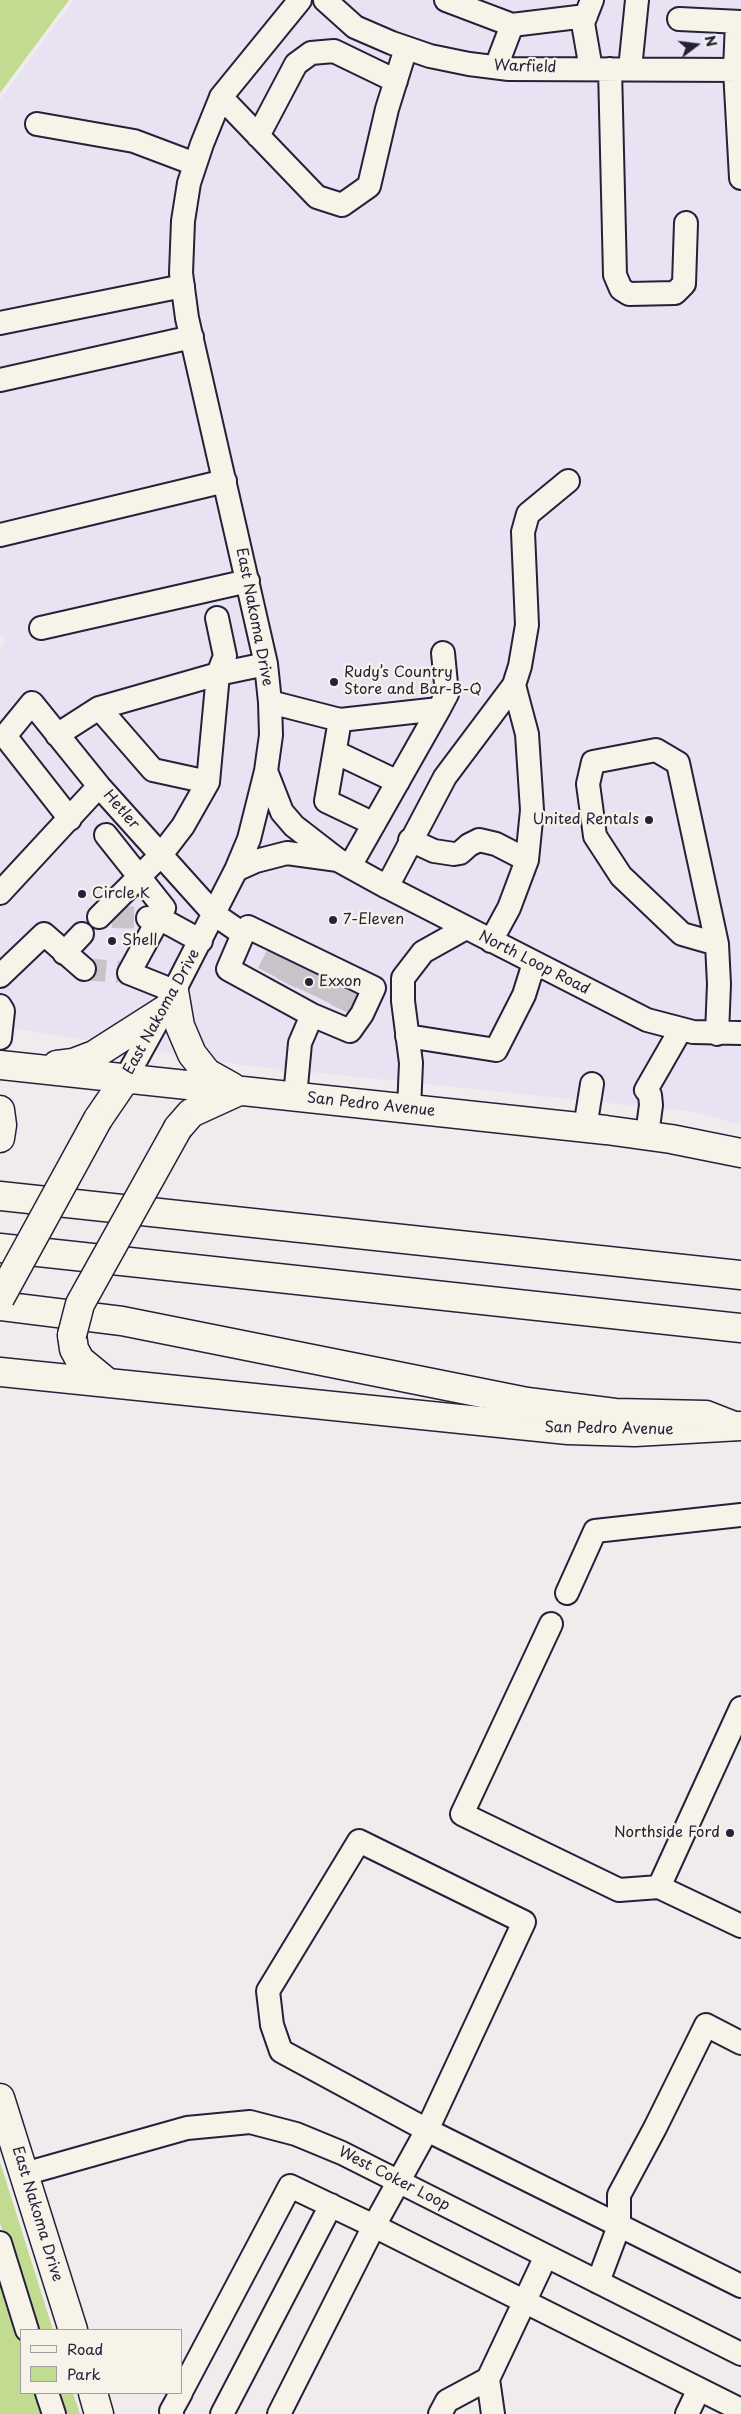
<!DOCTYPE html>
<meta charset="utf-8">
<style>
body{margin:0}
#map{position:relative;width:741px;height:2414px;overflow:hidden;background:#f0ebed;font-family:"Playpen Sans",sans-serif}
canvas{display:block}
.legend{position:absolute;left:20px;top:2329px;width:162px;height:65px;box-sizing:border-box;background:#f7f3e8;border:1px solid #a29fa3;margin:0;padding:6px 9px;list-style:none;font-size:15px;color:#22223b}
.legend li{display:flex;align-items:center;gap:10px;height:25px}
.legend b{width:25px;border:1px solid #a29fa3}
.north{position:absolute;left:671px;top:20px;width:50px;height:50px;-webkit-text-stroke:4px #f7f3e8;paint-order:stroke;rotate:75deg;font-size:14px;font-weight:700;line-height:20px;text-align:center;color:#22223b}
.north::after{content:'';display:block;margin:auto;width:18px;height:22px;background:#22223b;clip-path:polygon(50% 0,100% 100%,50% 72%,0 100%)}
</style>
<div id="map">
<canvas width="741" height="2414"></canvas>
<ul class="legend">
<li><b style="height:6px;background:#f7f3e8"></b>Road</li>
<li><b style="height:14px;background:#c1db91"></b>Park</li>
</ul>
<div class="north">N</div>
</div>
<script>
const c = document.querySelector('canvas').getContext('2d');
c.lineJoin = 'round';
function fill(path, color) {
  c.fillStyle = color;
  c.fill(path, 'evenodd');
}
function toPath(rows) {
  const path = new Path2D();
  for (const r of rows) {
    path.moveTo(r[0], r[1]);
    for (let i = 2; i < r.length; i += 2) path.lineTo(r[i], r[i + 1]);
  }
  return path;
}
function stroke(path, color, width, dash) {
  c.strokeStyle = color;
  c.lineWidth = width;
  c.lineCap = dash ? 'butt' : 'round';
  c.setLineDash(dash || []);
  c.stroke(path);
}
function drawText(font, color, halo, rows, align = 'center') {
  c.font = font + ' "Playpen Sans",sans-serif';
  c.lineWidth = 4.5;
  c.setLineDash([]);
  c.textBaseline = 'middle';
  c.strokeStyle = halo;
  c.fillStyle = color;
  for (const [text, x, y, turn = 0] of rows) {
    c.save();
    c.translate(x, y);
    c.rotate((+turn || 0) * Math.PI / 180);
    c.textAlign = isNaN(turn) ? turn : align;
    if (halo) c.strokeText(text, 0, 0);
    c.fillText(text, 0, 0);
    c.restore();
  }
}
fill(toPath([
 [74,0,741,0,741,1125,697,1112,242,1065,0,1026,0,651,5,641,0,635,0,100]
]), '#e8e2f2');
fill(toPath([
 [0,0,69,0,0,93],
 [0,2162,53,2330,35,2330,0,2223],
 [0,2276,21,2344,21,2393,37,2393,43,2414,0,2414],
 [55,2393,73,2393,80,2414,62,2414]
]), '#c1db91');
stroke(toPath([
 [112,917,148,918],
 [84,969,119,972],
 [268,973,277,955],
 [286,983,296,964],
 [304,991,313,972],
 [323,1000,332,981],
 [340,1009,349,990]
]), '#c7c3c9', 22, [22, 11]);
const minor = toPath([
 [325,0,355,27,392,43,430,56,469,64,509,69,741,70],
 [446,0,512,25],
 [679,19,741,22],
 [737,22,735,70,741,178],
 [496,67,512,25,586,16],
 [591,69,583,23,592,0],
 [610,69,615,275,621,289,629,294,675,293,684,284,686,223],
 [630,69,637,0],
 [221,97,317,197,342,205,369,186,387,109,406,48],
 [37,124,134,141,195,164],
 [258,136,296,64,311,53,334,51,396,81],
 [0,323,183,286],
 [0,380,192,337],
 [0,535,225,481],
 [41,628,248,581],
 [270,702,340,720,439,709,350,866],
 [439,709,447,694,443,653],
 [340,720,326,801,374,824],
 [57,735,99,708,218,674,266,664],
 [335,752,398,782],
 [266,771,282,812,294,826,338,860,387,887,647,1020,693,1032,741,1033],
 [208,782,218,674,225,656,217,618],
 [70,819,5,736,32,703,99,786,214,914,243,934,248,927,374,988,362,1014,350,1031,312,1015,300,1043,295,1097],
 [106,835,164,908,159,918,201,941],
 [410,840,434,851,454,854,460,853,469,845,479,840,496,844,527,860],
 [236,870,256,861,287,853,338,860],
 [387,887,445,777,514,685,520,666,527,625,523,532,528,514,568,481],
 [0,893,99,786],
 [99,917,160,856,183,826,208,782,153,770,99,708],
 [148,918,159,918,129,973,174,991],
 [243,934,228,969,312,1015],
 [491,941,509,908,527,860,532,810,527,734,514,685],
 [717,944,682,934,621,876,595,836,588,784,593,762,656,750,678,763,717,944,719,984,717,1034],
 [64,953,82,934],
 [0,976,44,934,84,969],
 [0,1006,3,1011,0,1038],
 [407,1036,496,1050,524,995,534,963],
 [126,1078,174,991,236,870,249,839,266,771,271,735,270,702,266,664,187,318,181,273,183,221,189,183,202,144,221,97,300,0],
 [409,1109,411,1063,403,1001,403,978,423,952,466,928],
 [585,1128,592,1084],
 [647,1135,651,1105,650,1095,646,1090,681,1029],
 [567,1593,595,1531,741,1515],
 [551,1624,462,1814,619,1890,659,1887,741,1708],
 [659,1887,741,1926],
 [24,2174,187,2128,250,2122,296,2134,342,2153,741,2354],
 [0,2243,27,2330],
 [598,2282,619,2226,619,2195,655,2128,706,2025,741,2043],
 [181,2392,290,2186,374,2226,741,2410],
 [47,2393,54,2414],
 [172,2414,171,2411,181,2393],
 [222,2414,331,2205],
 [279,2414,374,2226,427,2130,281,2051,272,2025,268,1991,359,1841,524,1922,427,2130,741,2286],
 [440,2414,447,2401,488,2379],
 [493,2414,488,2379,546,2256],
 [687,2414,699,2389]
]);
const major = toPath([
 [174,991,180,1026,192,1054,207,1073,232,1087],
 [0,1065,606,1130,671,1139,741,1153],
 [57,1065,73,1063,94,1055,163,1011],
 [0,1110,2,1125,0,1138],
 [98,1119,126,1078],
 [178,1128,191,1113,237,1092],
 [72,1335,74,1349,80,1360,108,1383],
 [0,1372,568,1430,635,1432,741,1426],
 [0,2098,73,2330],
 [93,2393,99,2414]
]);
const highway = toPath([
 [0,1196,741,1275],
 [0,1248,741,1328],
 [0,1306,122,1321,527,1402,615,1413,706,1415,734,1426]
]);
stroke(minor, '#22223b', 26);
stroke(major, '#22223b', 31);
stroke(highway, '#22223b', 31);
stroke(minor, '#f7f3e8', 22);
stroke(major, '#f7f3e8', 28);
stroke(highway, '#f7f3e8', 28);
const majorBridge = toPath([
 [0,1298,98,1119],
 [72,1335,80,1304,178,1128]
]);
stroke(majorBridge, '#22223b', 31, []);
stroke(majorBridge, '#f7f3e8', 28);
for (const [x, y, r, color] of [
 [334,682,5,"#22223b"],
 [649,820,5,"#22223b"],
 [82,894,5,"#22223b"],
 [333,920,5,"#22223b"],
 [112,941,5,"#22223b"],
 [309,982,5,"#22223b"],
 [730,1833,5,"#22223b"]
]) {
  const dot = new Path2D();
  dot.arc(x, y, r, 0, 2 * Math.PI);
  c.fillStyle = color;
  c.fill(dot);
  stroke(dot, '#f7f3e8', 2);
}
drawText('15px', '#22223b', '#f7f3e8', [
 ["Warfield",525,67,2],
 ["East Nakoma Drive",254,617,79],
 ["Hetler",121,810,49],
 ["North Loop Road",534,963,27],
 ["East Nakoma Drive",162,1012,-61],
 ["San Pedro Avenue",371,1105,6],
 ["San Pedro Avenue",609,1429,1],
 ["West Coker Loop",394,2179,27],
 ["East Nakoma Drive",37,2214,73]
]);
drawText('15px', '#22223b', '#f7f3e8', [
 ["Rudy’s Country",344,673],
 ["Store and Bar-B-Q",344,690],
 ["United Rentals",639,820,"right"],
 ["Circle K",92,894],
 ["7-Eleven",343,920],
 ["Shell",122,941],
 ["Exxon",319,982],
 ["Northside Ford",720,1833,"right"]
], 'left');
</script>
